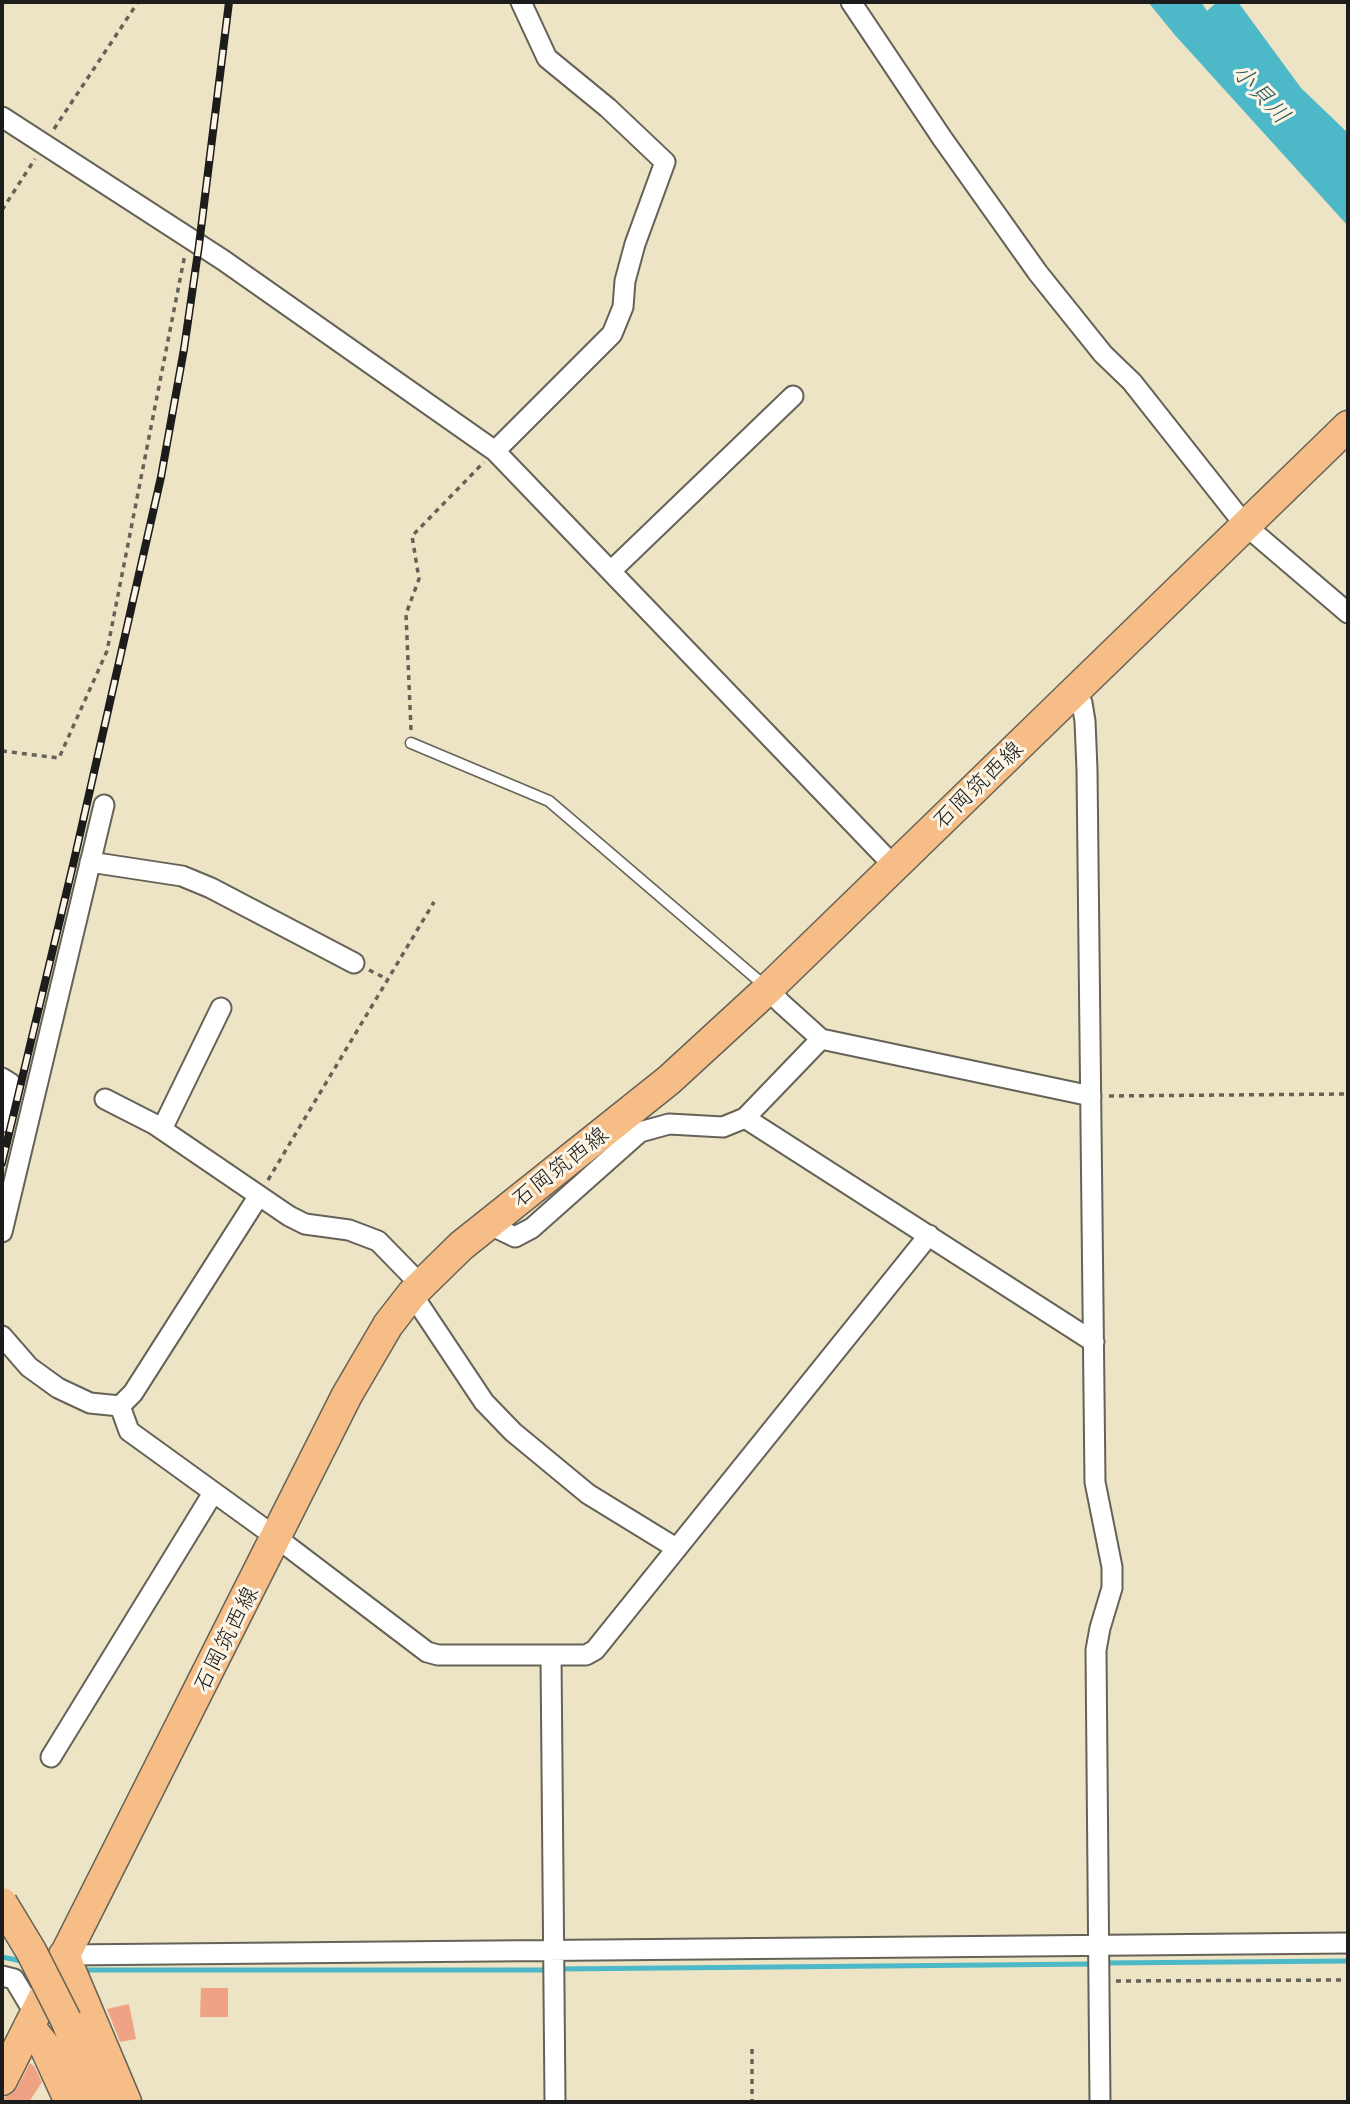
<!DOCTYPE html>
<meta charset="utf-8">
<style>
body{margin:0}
#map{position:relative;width:1350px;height:2104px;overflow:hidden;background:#ece4c4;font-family:Mali,sans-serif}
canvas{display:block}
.frame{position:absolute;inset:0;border:4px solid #1c1c1c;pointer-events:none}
</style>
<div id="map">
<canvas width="1350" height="2104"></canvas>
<div class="frame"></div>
</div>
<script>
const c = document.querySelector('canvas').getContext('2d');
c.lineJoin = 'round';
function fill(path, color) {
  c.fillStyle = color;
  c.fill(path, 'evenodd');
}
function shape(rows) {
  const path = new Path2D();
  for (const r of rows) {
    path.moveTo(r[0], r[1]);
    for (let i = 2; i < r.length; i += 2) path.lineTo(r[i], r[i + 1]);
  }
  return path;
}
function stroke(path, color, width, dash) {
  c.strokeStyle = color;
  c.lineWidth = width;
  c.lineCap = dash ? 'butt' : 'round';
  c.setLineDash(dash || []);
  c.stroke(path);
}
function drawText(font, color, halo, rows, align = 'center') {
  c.font = font + ' Mali,"Klee One",sans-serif';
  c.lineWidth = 6;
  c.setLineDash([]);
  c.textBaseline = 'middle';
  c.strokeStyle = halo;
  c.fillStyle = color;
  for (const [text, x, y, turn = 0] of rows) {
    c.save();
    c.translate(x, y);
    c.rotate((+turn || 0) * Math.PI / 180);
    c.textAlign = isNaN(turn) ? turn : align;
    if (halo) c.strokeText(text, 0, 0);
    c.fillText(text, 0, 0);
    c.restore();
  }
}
fill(shape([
 [1148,2,1201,2,1207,11,1217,2,1238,2,1301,88,1348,133,1348,226,1174,34]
]), '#4cb8c8');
stroke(shape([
 [2,1957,26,1962],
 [1104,1963,1348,1961],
 [558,1969,1094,1964],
 [82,1970,548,1970]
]), '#4cb8c8', 5);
fill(shape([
 [201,1988,228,1988,228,2017,200,2017],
 [129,2004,136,2039,120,2042,107,2009],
 [30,2063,34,2066,42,2082,29,2102,2,2102,5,2097,17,2088]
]), '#f0a285');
const lane = shape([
 [411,743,549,801,765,986]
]);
const street = shape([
 [851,2,942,138,1038,273,1103,354,1132,382,1245,525,1348,613],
 [2,117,223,260,495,451,894,866],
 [495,451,612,334,623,307,625,281,635,244,665,162,608,108,547,58,521,2],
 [611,571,793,396],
 [1076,689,1082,703,1085,721,1087,770,1095,1482,1112,1567,1112,1588,1100,1628,1096,1650,1100,2102],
 [90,862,182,876,211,888,354,963],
 [768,989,781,1003,821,1039,1091,1096],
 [2,1078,10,1083,2,1122],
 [105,1099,154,1124,289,1216,305,1224,349,1230,378,1241,420,1284],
 [745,1118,1094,1342],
 [162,1129,221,1008],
 [488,1224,515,1237,532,1228,640,1132,669,1124,723,1127,745,1118,821,1039],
 [2,1232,104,805],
 [412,1294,484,1402,513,1432,588,1494,676,1548],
 [2,1336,29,1367,58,1388,90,1403,120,1406,133,1393,258,1197],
 [120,1406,129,1431,277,1538,427,1652,438,1655,586,1655,595,1650,929,1235],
 [551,1655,555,2102],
 [51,1757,213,1493],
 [64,1955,1348,1943],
 [2,1976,14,1979,35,2014]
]);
const primary = shape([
 [64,1955,126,2102],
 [66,2020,99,2102],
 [29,2026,44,2045,70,2102],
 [2,2080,347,1395,388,1325,412,1294,461,1246,669,1080,768,989,1348,426]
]);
stroke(lane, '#656257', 13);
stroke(street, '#656257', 23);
stroke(primary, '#656257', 33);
stroke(shape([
 [54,129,138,2],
 [2,210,35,159],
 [411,730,406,614,419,579,412,536,484,462],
 [2,751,59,758,107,651,185,254],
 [369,970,387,979],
 [1109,1096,1348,1094],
 [268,1180,434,902],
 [1116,1981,1348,1980],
 [752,2049,752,2102]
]), '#656257', 3.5, [5, 5]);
stroke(lane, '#fff', 10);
stroke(street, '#fff', 19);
stroke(primary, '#f6be86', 30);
const rail = shape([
 [2,1163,73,865,161,477,184,349,199,245,229,2]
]);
stroke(rail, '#1c1c1c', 8);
stroke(rail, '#fcf5e5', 5, [16]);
const primaryBridge = shape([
 [2,1903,31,1951,66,2020]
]);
stroke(primaryBridge, '#656257', 33, []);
stroke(primaryBridge, '#f6be86', 30);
drawText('23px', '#1c1c1c', '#fcf5e5', [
 ["石岡筑西線",978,785,-44],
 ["石岡筑西線",560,1167,-38],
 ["石岡筑西線",226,1639,-63]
]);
drawText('italic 24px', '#2f5a61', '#fcf5e5', [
 ["小貝川",1261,94,47]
]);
</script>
